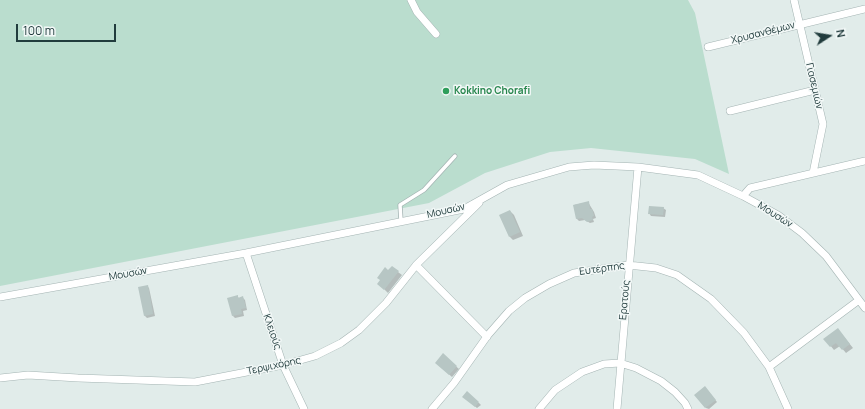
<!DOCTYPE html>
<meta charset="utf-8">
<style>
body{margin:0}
#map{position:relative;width:865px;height:409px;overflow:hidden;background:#e1ecea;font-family:Manrope,sans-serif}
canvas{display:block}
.north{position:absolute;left:809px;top:16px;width:40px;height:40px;-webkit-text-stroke:3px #f2f8f7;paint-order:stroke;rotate:78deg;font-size:11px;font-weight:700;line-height:16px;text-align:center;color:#213c3d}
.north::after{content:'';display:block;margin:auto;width:14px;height:18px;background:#213c3d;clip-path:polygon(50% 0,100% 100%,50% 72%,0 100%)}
.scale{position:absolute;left:16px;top:24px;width:100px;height:18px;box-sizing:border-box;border:2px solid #213c3d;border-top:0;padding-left:5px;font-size:12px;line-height:14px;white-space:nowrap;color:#213c3d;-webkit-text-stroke:3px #f2f8f7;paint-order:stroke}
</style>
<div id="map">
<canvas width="865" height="409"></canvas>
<div class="north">N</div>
<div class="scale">100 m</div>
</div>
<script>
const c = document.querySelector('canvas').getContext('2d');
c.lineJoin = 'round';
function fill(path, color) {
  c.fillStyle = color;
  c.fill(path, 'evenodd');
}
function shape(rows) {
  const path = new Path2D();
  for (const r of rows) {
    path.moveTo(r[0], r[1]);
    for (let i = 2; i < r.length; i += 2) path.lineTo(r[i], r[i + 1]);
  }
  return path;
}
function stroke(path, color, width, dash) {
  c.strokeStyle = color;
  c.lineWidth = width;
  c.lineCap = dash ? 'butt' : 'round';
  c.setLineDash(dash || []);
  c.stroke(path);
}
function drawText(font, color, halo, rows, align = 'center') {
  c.font = font + ' Manrope,sans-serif';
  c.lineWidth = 3;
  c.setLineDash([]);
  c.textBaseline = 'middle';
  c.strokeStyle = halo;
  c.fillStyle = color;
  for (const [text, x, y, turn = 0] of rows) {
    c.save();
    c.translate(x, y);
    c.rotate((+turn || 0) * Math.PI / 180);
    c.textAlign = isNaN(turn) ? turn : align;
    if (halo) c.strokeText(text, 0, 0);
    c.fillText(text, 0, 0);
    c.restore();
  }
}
fill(shape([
 [0,0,688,0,695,13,729,174,695,159,591,148,550,152,485,173,429,203,0,286]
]), '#baddce');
fill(shape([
 [588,202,594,212,596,218,593,219,594,222,590,223,585,220,579,221,577,219,574,205],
 [663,208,666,210,665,217,651,216,649,213],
 [510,211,514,215,523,236,513,240,510,237,501,215],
 [389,271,398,272,402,275,388,293,382,287],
 [147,286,149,288,155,316,147,318,145,316],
 [237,296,239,298,243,298,245,300,247,310,243,311,244,316,235,318,233,316],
 [841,333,853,348,846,353,840,346,834,350,825,339],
 [443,355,459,369,452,377,436,363],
 [707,390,717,402,709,409,706,408,696,395],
 [466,399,479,403,481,405,477,408]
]), '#0003');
fill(shape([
 [589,201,590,209,592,209,594,216,592,217,593,220,587,222,582,218,576,219,573,205],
 [649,206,664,207,663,215,648,214],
 [510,210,520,232,509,237,499,215],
 [392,266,399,271,384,290,377,284,380,280,377,278,385,267,388,270],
 [148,285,153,314,144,316,138,287],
 [238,295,238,298,243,296,246,308,241,309,242,314,232,316,227,298],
 [838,328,850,344,842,350,836,343,830,347,823,339],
 [443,353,457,366,449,375,435,363],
 [705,386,716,400,705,408,694,395],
 [467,391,479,402,475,407,462,397]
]), '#b7c6c4');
const lane = shape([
 [401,221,400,205,424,190,455,156]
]);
const street = shape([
 [411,0,417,12,436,34],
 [794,0,823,124,813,173],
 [708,47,865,9],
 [730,111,815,90],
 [743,196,750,188,865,161],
 [246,253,283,365,304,409],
 [416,265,487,337],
 [0,297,246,253,464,209,507,185,569,167,594,165,638,167,698,175,743,196,778,215,802,233,826,256,865,308],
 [769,367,859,300],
 [0,378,28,375,78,378,195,382,283,365,315,356,341,343,359,330,386,303,417,264,479,203],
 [432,409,454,383,488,335,509,311,525,298,549,284,574,273,628,265,656,268,677,275,711,299,744,333,769,367,788,409],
 [539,409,555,390,582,372,604,364,620,363,636,368,661,381,675,392,685,403,688,409],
 [617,409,638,167]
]);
stroke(lane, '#a4b4b3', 5);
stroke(street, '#a4b4b3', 8);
stroke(lane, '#fff', 3.5);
stroke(street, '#fff', 7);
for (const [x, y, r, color] of [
 [446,91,4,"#2e9e5b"]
]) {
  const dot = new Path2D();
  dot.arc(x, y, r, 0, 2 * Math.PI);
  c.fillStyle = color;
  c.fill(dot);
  stroke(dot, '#f2f8f7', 1.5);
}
drawText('10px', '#213c3d', '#f2f8f7', [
 ["Χρυσανθέμων",763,33,-14],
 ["Γιασεμιών",814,86,77],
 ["Μουσών",446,211,-13],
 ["Μουσών",775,215,32],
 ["Ευτέρπης",602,269,-8],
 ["Μουσών",128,274,-10],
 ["Ερατούς",625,300,-85],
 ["Κλειούς",272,332,71],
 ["Τερψιχόρης",274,366,-12]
]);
drawText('bold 10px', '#27864d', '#f2f8f7', [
 ["Kokkino Chorafi",454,91]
], 'left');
</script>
